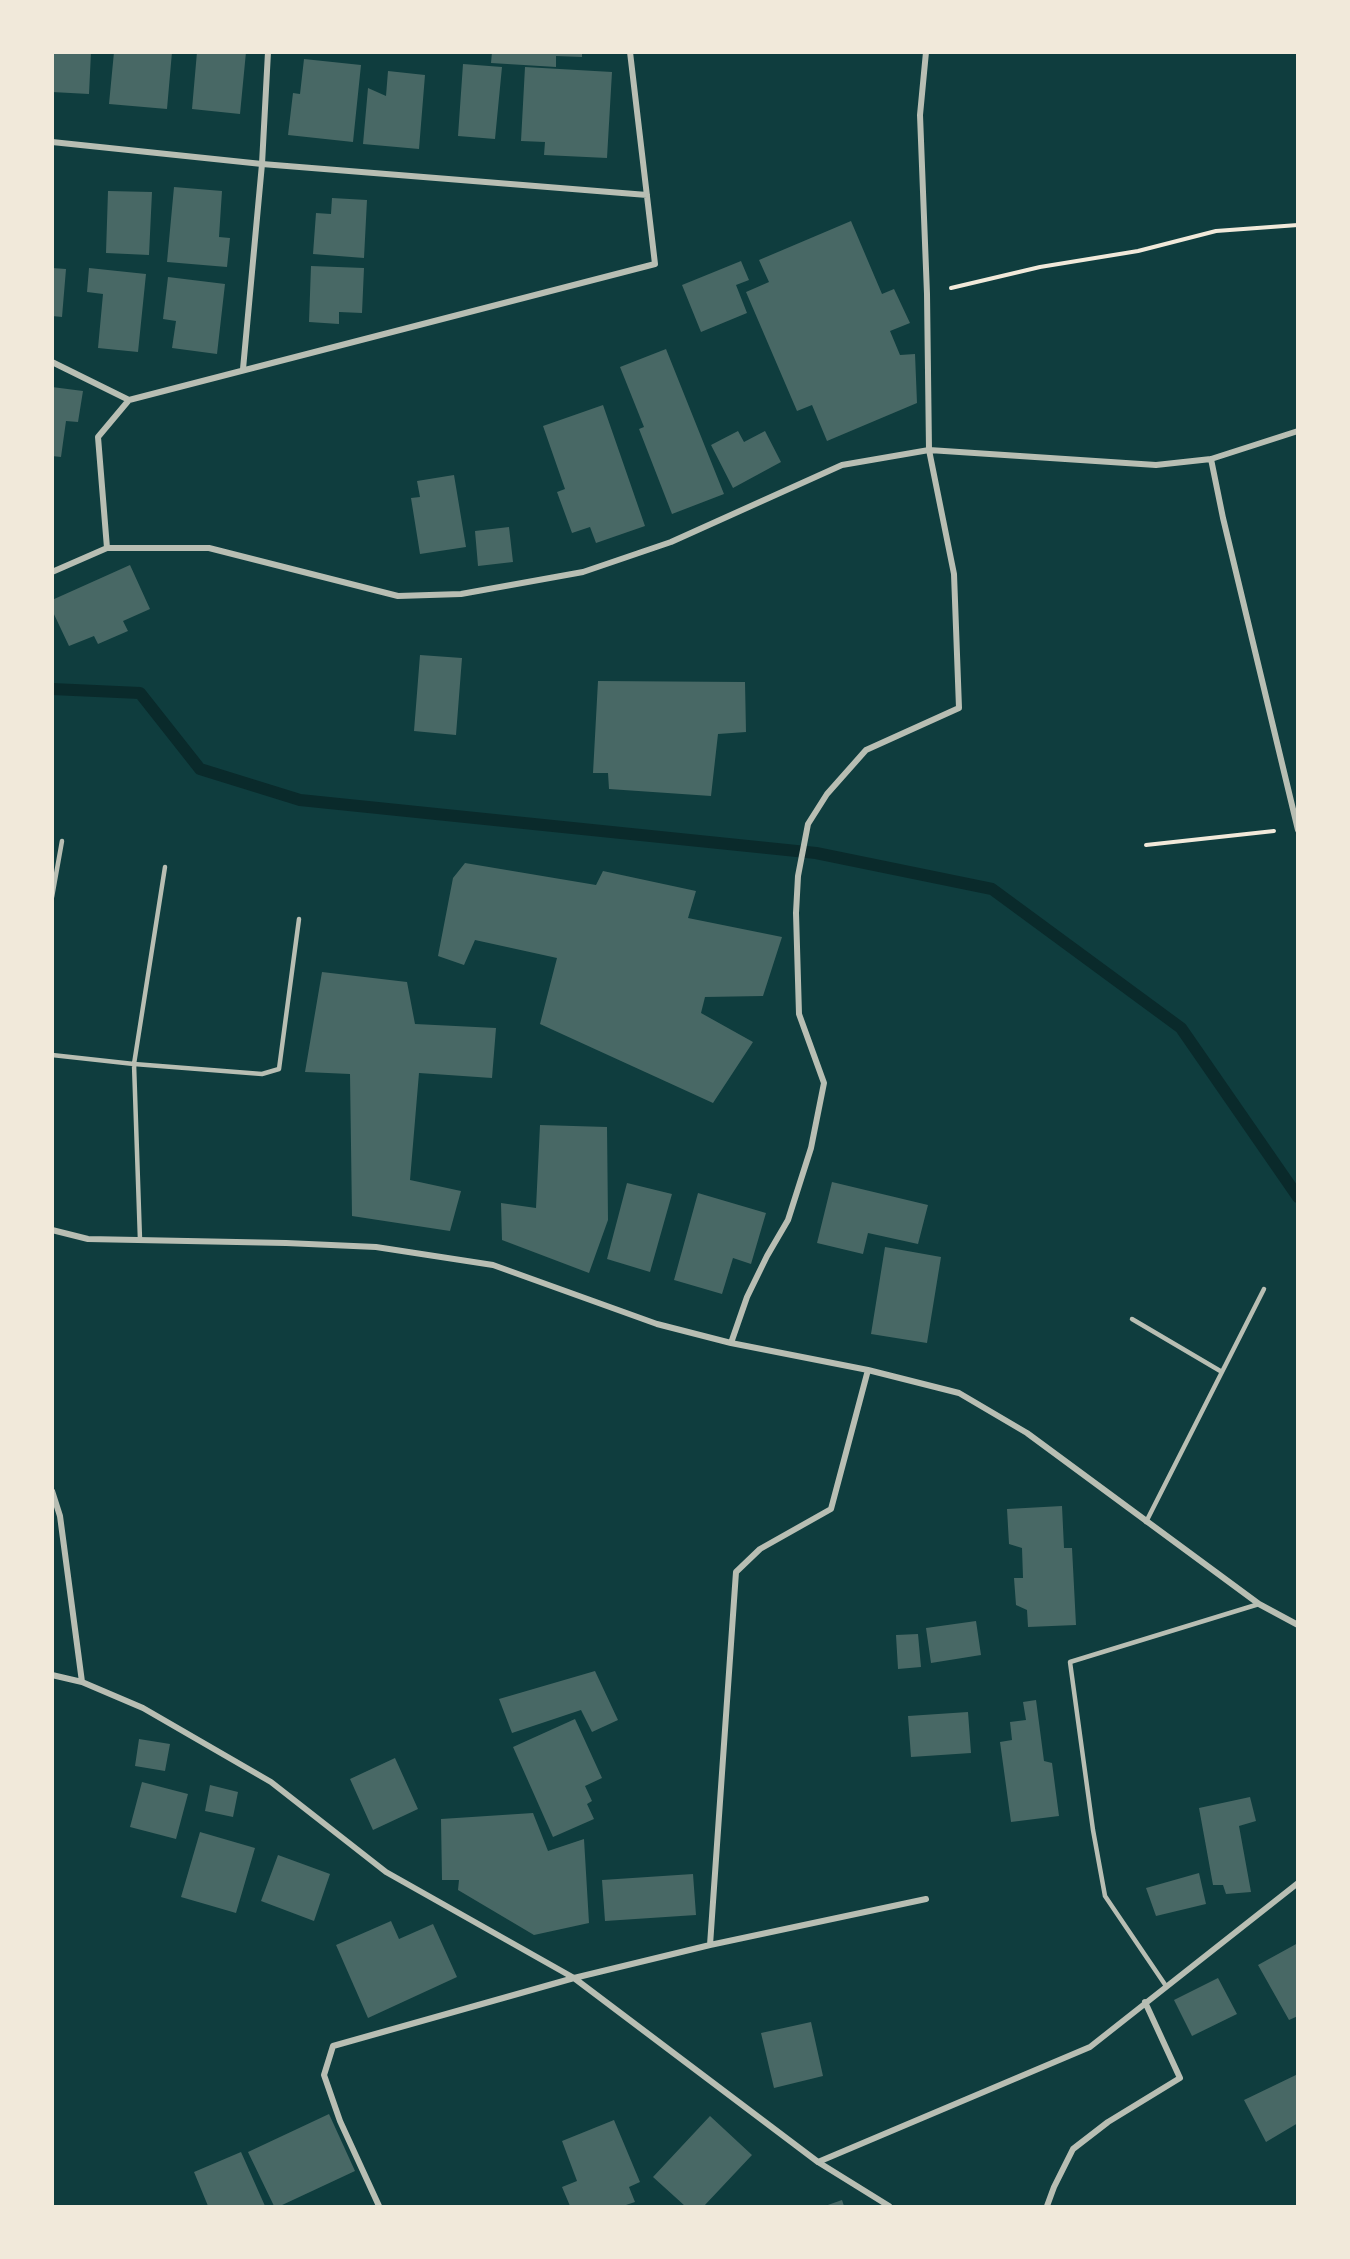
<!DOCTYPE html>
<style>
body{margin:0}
#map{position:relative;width:1350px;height:2259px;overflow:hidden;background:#0f3d3e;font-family:Figtree,sans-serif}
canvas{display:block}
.frame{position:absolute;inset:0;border:54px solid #f1e9da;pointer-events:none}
</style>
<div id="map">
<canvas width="1350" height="2259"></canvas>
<div class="frame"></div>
</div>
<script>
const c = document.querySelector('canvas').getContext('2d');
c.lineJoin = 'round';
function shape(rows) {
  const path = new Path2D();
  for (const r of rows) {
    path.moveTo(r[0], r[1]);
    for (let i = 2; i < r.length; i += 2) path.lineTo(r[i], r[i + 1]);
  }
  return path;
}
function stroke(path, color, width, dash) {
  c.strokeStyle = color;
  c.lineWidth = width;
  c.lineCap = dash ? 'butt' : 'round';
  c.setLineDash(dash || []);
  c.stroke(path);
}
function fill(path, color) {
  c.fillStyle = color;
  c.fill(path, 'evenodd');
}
stroke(shape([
 [52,689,140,693,200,769,300,800,816,853,992,889,1181,1028,1298,1197]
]), '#0a2a2b', 12);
fill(shape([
 [52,52,91,52,89,94,52,92],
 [114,52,172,52,167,109,109,104],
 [197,52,246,52,240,114,192,109],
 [492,52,582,52,582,57,556,56,556,67,491,63],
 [304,59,361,65,353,142,288,135,293,93,300,94],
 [463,64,502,67,495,139,458,136],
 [525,67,612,72,607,158,544,155,545,142,521,141],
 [388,71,425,75,419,149,363,144,368,88,386,96],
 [174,187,222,191,219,237,230,238,227,267,167,262],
 [108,191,152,192,149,255,106,253],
 [332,198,367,200,364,258,313,254,316,213,331,214],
 [851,221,882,294,894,289,910,323,890,331,900,355,915,354,917,403,827,441,812,405,797,411,746,292,769,282,759,260],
 [741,261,749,280,736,285,747,313,701,332,682,285],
 [311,266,364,268,362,313,339,312,339,324,309,322],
 [52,268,66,269,62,317,52,316],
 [89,268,146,274,138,352,98,348,103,294,87,292],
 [168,277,225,284,217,354,172,348,176,321,163,319],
 [666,349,724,494,672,514,639,429,644,427,620,367],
 [52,387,83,391,78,422,66,421,61,457,52,456],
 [603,405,645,526,596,543,590,527,572,533,557,492,565,489,543,426],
 [738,431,744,442,765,431,781,462,733,488,711,445],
 [454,475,466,547,420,554,411,498,420,497,417,481],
 [509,527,513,562,478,566,475,531],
 [130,565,150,609,123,621,128,631,98,644,94,636,69,646,52,610,52,600],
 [420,655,462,658,456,735,414,731],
 [598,681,745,682,746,732,718,734,711,796,609,789,608,773,593,773],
 [465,863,596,885,603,871,696,891,688,918,782,937,763,996,705,997,701,1013,753,1042,713,1103,540,1024,557,958,475,940,464,965,438,956,453,878],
 [322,972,407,982,415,1024,496,1028,492,1078,419,1073,410,1180,461,1191,450,1231,352,1216,350,1074,305,1072],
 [540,1125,607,1127,608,1220,589,1273,502,1240,501,1203,536,1208],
 [832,1182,928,1205,918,1244,868,1233,863,1254,817,1243],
 [627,1183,672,1194,650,1272,607,1259],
 [698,1193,766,1213,751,1264,733,1258,722,1294,674,1280],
 [885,1247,941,1257,927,1343,871,1334],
 [1062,1506,1064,1548,1072,1548,1076,1625,1028,1627,1027,1610,1016,1605,1014,1578,1023,1578,1022,1548,1009,1544,1007,1509],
 [976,1621,981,1655,931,1663,926,1628],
 [918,1634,921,1667,898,1669,896,1635],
 [595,1671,618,1720,592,1732,581,1710,512,1733,499,1699],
 [1036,1700,1044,1761,1052,1763,1059,1816,1011,1822,1000,1742,1012,1740,1010,1722,1026,1720,1023,1702],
 [968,1712,971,1753,911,1757,908,1716],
 [575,1719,602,1778,585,1786,592,1801,587,1804,594,1819,553,1837,513,1747],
 [139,1739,170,1744,165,1771,135,1766],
 [395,1758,418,1809,373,1830,350,1779],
 [142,1782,188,1794,176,1839,130,1827],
 [210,1785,238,1792,233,1817,205,1811],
 [1250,1797,1256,1821,1239,1826,1251,1892,1226,1894,1223,1885,1213,1885,1199,1808],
 [533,1813,548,1851,584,1839,589,1923,534,1935,458,1890,459,1880,442,1880,441,1819],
 [200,1832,255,1848,236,1913,181,1897],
 [278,1855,330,1874,314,1921,261,1901],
 [1199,1873,1206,1904,1156,1916,1146,1888],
 [693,1874,696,1915,605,1921,602,1880],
 [391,1921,399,1939,433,1924,457,1977,368,2018,336,1945],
 [1298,1943,1298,2016,1289,2020,1258,1965],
 [1218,1978,1237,2014,1192,2036,1174,2000],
 [811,2022,823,2076,774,2088,761,2033],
 [1298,2074,1298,2123,1266,2142,1244,2100],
 [329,2114,355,2171,280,2206,274,2206,248,2152],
 [710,2116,752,2155,704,2206,685,2206,653,2177],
 [614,2120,640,2182,629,2187,635,2202,623,2206,570,2206,562,2187,577,2181,562,2141],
 [241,2152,265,2206,208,2206,194,2172],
 [842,2200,844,2206,825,2206]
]), '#486865');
stroke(shape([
 [951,288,1040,267,1138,251,1216,231,1298,225],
 [1146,845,1274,831]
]), '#f1e9da', 4);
stroke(shape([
 [52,897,62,841],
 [52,1055,134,1064,262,1074,279,1069,299,919],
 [140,1240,134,1064,165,867],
 [1132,1319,1222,1372],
 [1146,1522,1264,1289],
 [1166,1986,1105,1896,1093,1830,1070,1662,1259,1604]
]), '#b8beb3', 4.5);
stroke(shape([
 [52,142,262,164,647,195],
 [52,362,129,400],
 [243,369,262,164,268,52],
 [1211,459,1223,518,1298,830],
 [107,548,209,548,398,596,461,594,583,572,671,542,842,465,929,450,1156,465,1211,459,1298,431],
 [52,572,107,548,98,437,129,400,655,264,630,52],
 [52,1230,88,1239,286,1243,376,1247,493,1265,657,1324,731,1343,868,1370,959,1393,1027,1433,1259,1604,1298,1625],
 [731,1343,747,1297,767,1256,788,1220,811,1148,824,1083,799,1014,796,913,798,876,808,824,827,794,866,750,959,708,954,574,929,450,927,294,920,115,926,52],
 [52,1491,60,1516,82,1682],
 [52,1675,82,1682,143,1708,271,1782,386,1872,574,1978,818,2162,889,2206],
 [710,1945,736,1572,760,1549,831,1509,868,1370],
 [818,2162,1090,2047,1298,1883],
 [379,2206,340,2121,324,2075,333,2046,574,1978,710,1945,926,1899],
 [1047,2206,1054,2187,1073,2149,1108,2122,1180,2078,1145,2002]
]), '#b8beb3', 6);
</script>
